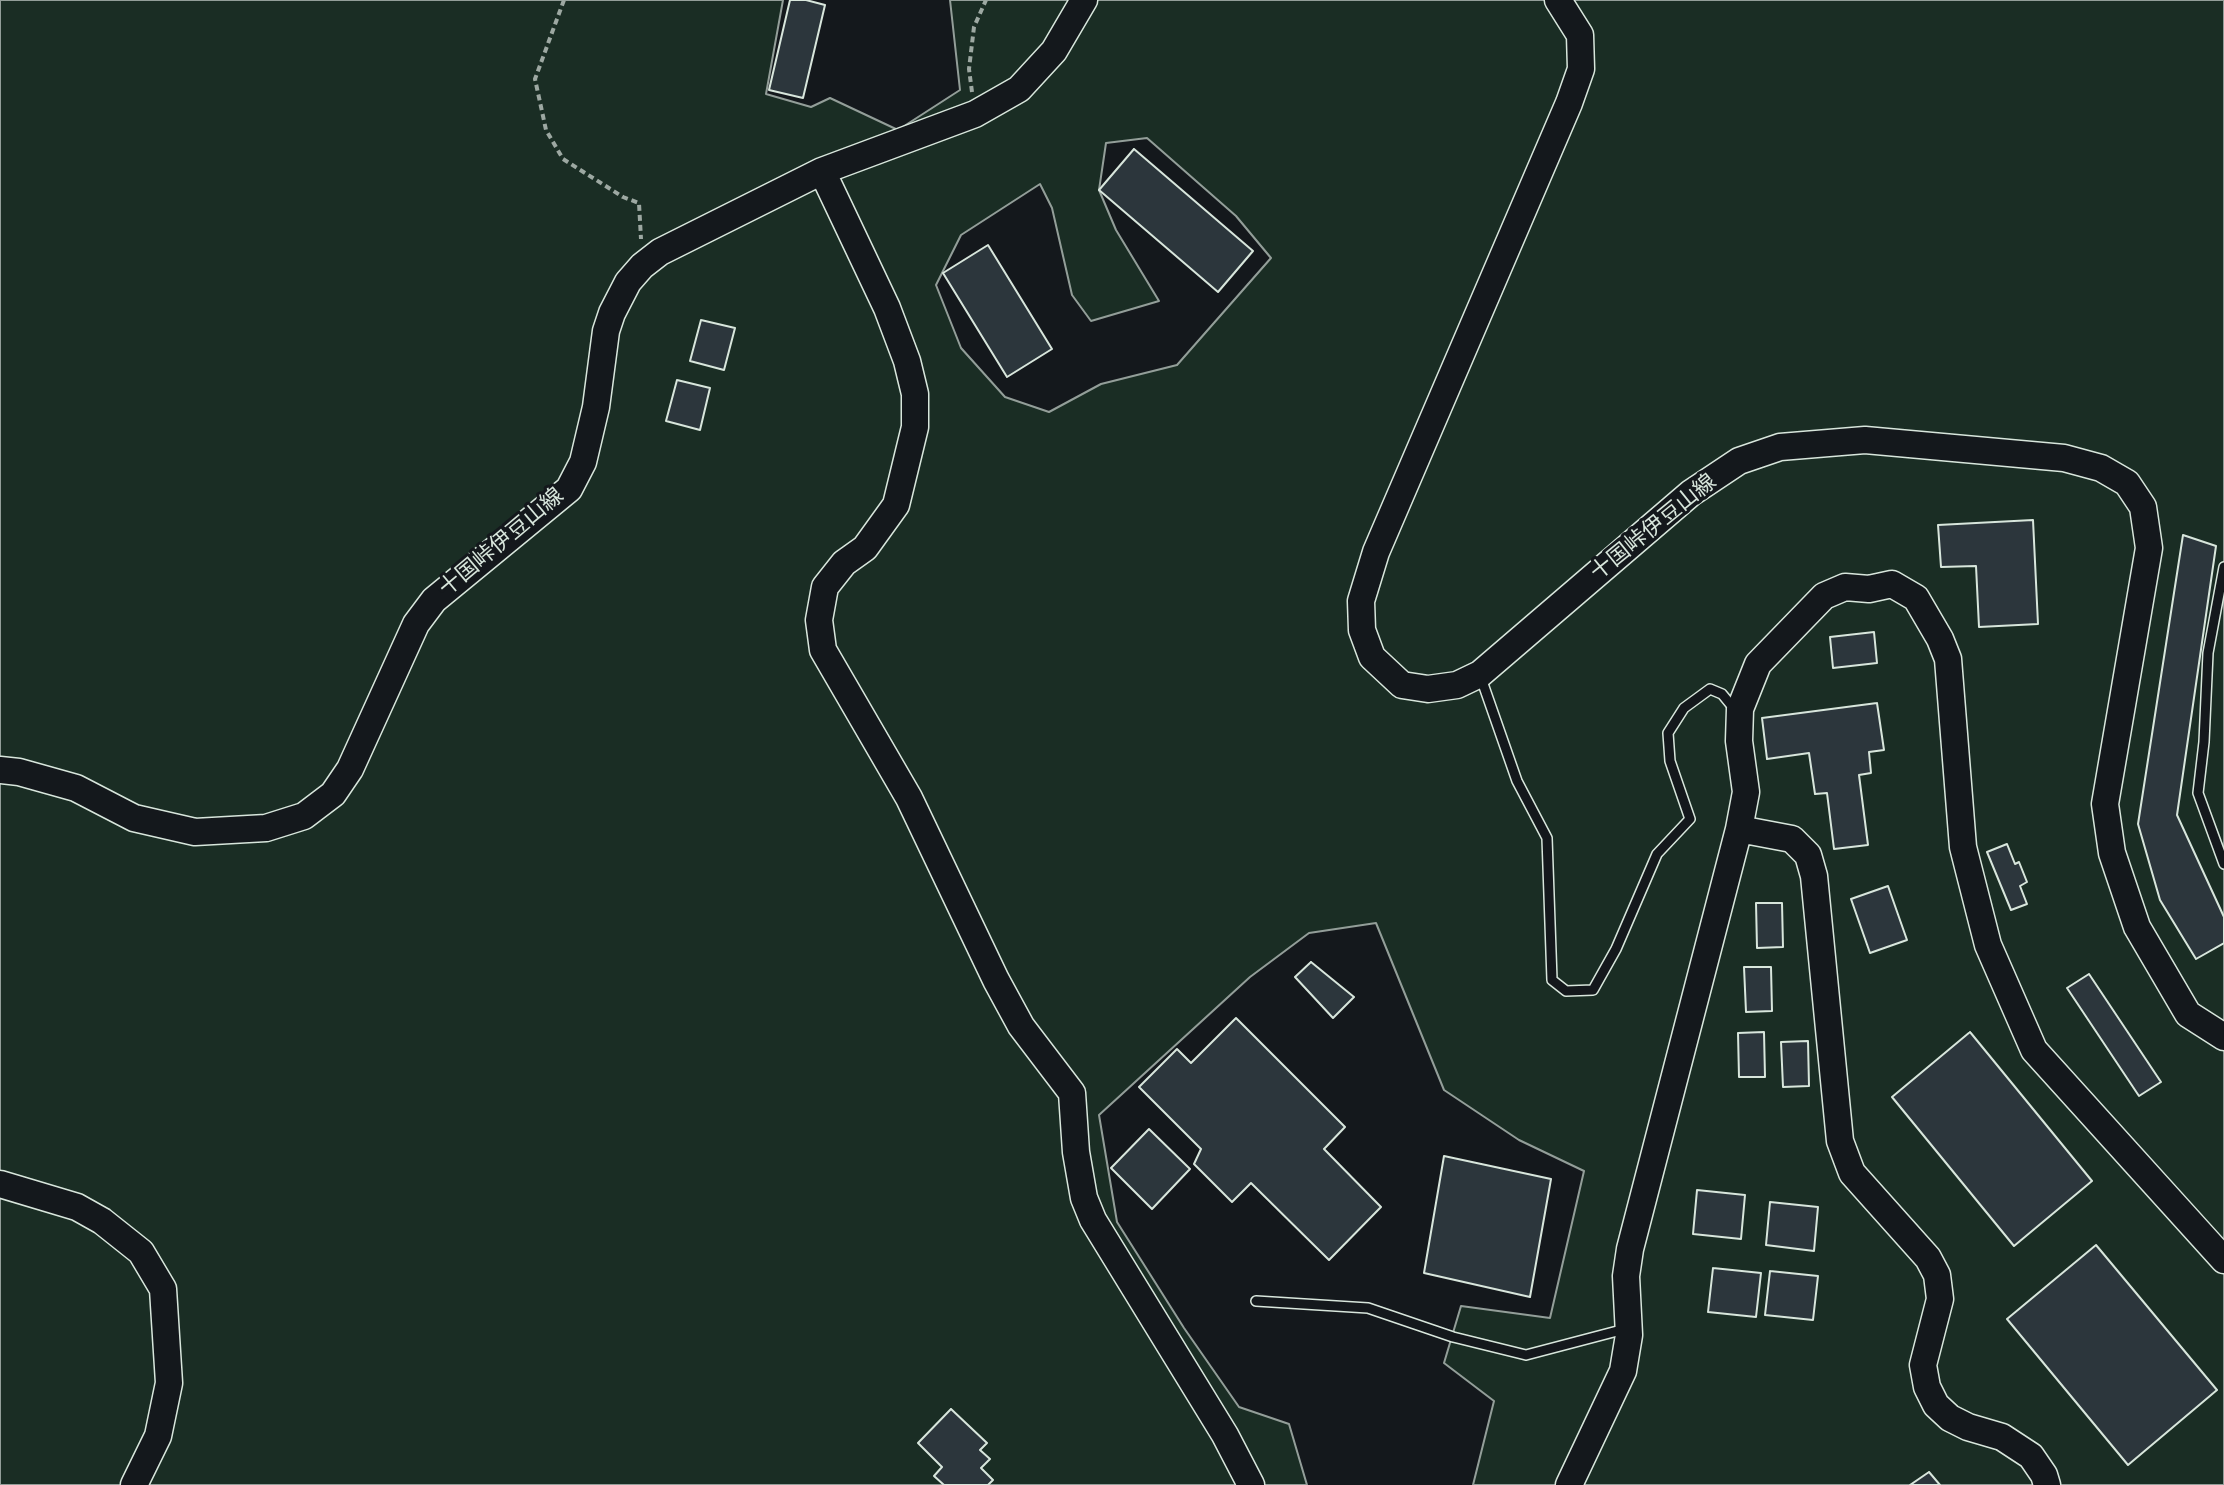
<!DOCTYPE html>
<meta charset="utf-8">
<style>
body{margin:0}
canvas{display:block;background:#14181c}
</style>
<canvas width="2224" height="1485"></canvas>
<script>
const c = document.querySelector('canvas').getContext('2d');
c.lineJoin = 'round';
function fill(path, color) {
  c.fillStyle = color;
  c.fill(path, 'evenodd');
}
function shape(rows) {
  const path = new Path2D();
  for (const r of rows) {
    path.moveTo(r[0], r[1]);
    for (let i = 2; i < r.length; i += 2) path.lineTo(r[i], r[i + 1]);
  }
  return path;
}
function stroke(path, color, width, dash) {
  c.strokeStyle = color;
  c.lineWidth = width;
  c.lineCap = dash ? 'butt' : 'round';
  c.setLineDash(dash || []);
  c.stroke(path);
}
function drawText(font, color, halo, rows, align = 'center') {
  c.font = font + ' "Roboto Condensed","Noto Sans JP",sans-serif';
  c.lineWidth = 6;
  c.setLineDash([]);
  c.textBaseline = 'middle';
  c.strokeStyle = halo;
  c.fillStyle = color;
  for (const [text, x, y, turn = 0] of rows) {
    c.save();
    c.translate(x, y);
    c.rotate((+turn || 0) * Math.PI / 180);
    c.textAlign = isNaN(turn) ? turn : align;
    if (halo) c.strokeText(text, 0, 0);
    c.fillText(text, 0, 0);
    c.restore();
  }
}
const green = shape([
 [0,0,783,0,766,94,811,107,830,98,898,130,960,90,950,0,2224,0,2224,1485,1473,1485,1494,1401,1444,1363,1461,1306,1550,1318,1584,1171,1519,1140,1444,1090,1376,923,1309,933,1250,977,1099,1115,1117,1222,1184,1328,1239,1407,1289,1424,1307,1485,0,1485,0,0],
 [1147,138,1236,216,1271,258,1177,365,1101,384,1049,412,1005,397,961,348,936,285,961,235,1040,184,1052,208,1072,295,1091,321,1159,301,1116,230,1099,190,1106,143,1147,138]
]);
fill(green, '#1a2d24');
stroke(green, '#939e99', 2);
const building = shape([
 [790,0,806,0,825,5,803,98,769,90,790,0],
 [1134,149,1253,251,1218,292,1099,190,1134,149],
 [988,245,1052,349,1007,377,943,273,988,245],
 [701,320,735,328,724,370,690,361,701,320],
 [677,380,710,388,700,430,666,421,677,380],
 [2033,520,2038,624,1979,627,1976,566,1941,567,1938,525,2033,520],
 [2183,535,2216,546,2177,815,2224,917,2224,943,2196,959,2160,900,2138,824,2183,535],
 [1874,632,1877,663,1833,668,1830,637,1874,632],
 [1877,703,1884,750,1869,752,1871,773,1859,775,1868,845,1834,849,1827,793,1815,794,1809,753,1767,759,1762,718,1877,703],
 [2007,844,2015,864,2019,862,2027,882,2020,886,2027,904,2011,910,1987,852,2007,844],
 [1888,886,1907,940,1870,953,1851,899,1888,886],
 [1756,903,1782,903,1783,947,1757,948,1756,903],
 [1311,962,1354,997,1333,1018,1295,977,1311,962],
 [1744,967,1771,967,1772,1011,1746,1012,1744,967],
 [2089,974,2161,1082,2139,1096,2067,988,2089,974],
 [1236,1018,1345,1127,1324,1149,1381,1207,1329,1260,1251,1183,1232,1202,1194,1164,1201,1149,1139,1087,1177,1049,1191,1063,1236,1018],
 [1764,1032,1765,1077,1739,1077,1738,1033,1764,1032],
 [1970,1032,2092,1181,2014,1246,1892,1097,1970,1032],
 [1808,1041,1809,1086,1783,1087,1781,1042,1808,1041],
 [1149,1129,1190,1169,1152,1209,1111,1168,1149,1129],
 [1444,1156,1551,1179,1530,1297,1424,1273,1444,1156],
 [1697,1190,1745,1195,1741,1239,1693,1234,1697,1190],
 [1770,1202,1818,1207,1814,1251,1766,1245,1770,1202],
 [2096,1245,2217,1390,2128,1465,2007,1319,2096,1245],
 [1713,1268,1761,1273,1756,1317,1708,1312,1713,1268],
 [1770,1271,1818,1276,1813,1320,1765,1315,1770,1271],
 [951,1409,987,1443,980,1450,990,1459,981,1468,993,1480,988,1485,944,1485,934,1476,942,1467,918,1443,951,1409],
 [1929,1472,1940,1485,1910,1485,1929,1472]
]);
fill(building, '#2c363c');
stroke(building, '#d8e6dc', 2);
const lane = shape([
 [2224,567,2208,653,2204,742,2198,793,2224,864],
 [1481,678,1517,781,1547,838,1552,980,1566,991,1593,990,1616,949,1657,854,1690,819,1670,761,1668,733,1684,708,1710,689,1722,694,1736,711],
 [1256,1301,1368,1308,1453,1337,1526,1355,1625,1329]
]);
const secondary = shape([
 [1558,0,1580,35,1581,69,1569,103,1376,552,1361,601,1362,630,1372,657,1402,685,1428,689,1457,685,1480,674,1691,493,1739,461,1780,447,1865,440,2064,458,2101,468,2127,483,2143,507,2149,548,2105,804,2112,853,2137,927,2188,1014,2224,1037],
 [822,171,887,308,907,361,915,394,915,427,896,505,865,548,844,563,825,587,819,620,823,650,909,798,996,980,1021,1026,1072,1093,1076,1152,1084,1198,1093,1220,1225,1435,1251,1485],
 [0,770,19,772,76,788,134,818,195,832,266,828,304,816,333,794,350,769,416,624,434,600,569,489,583,462,596,407,606,331,612,313,628,282,642,266,660,252,822,171,975,114,1019,89,1054,51,1084,0],
 [1739,829,1792,839,1808,855,1814,876,1840,1141,1852,1173,1928,1258,1937,1275,1940,1299,1923,1365,1927,1387,1936,1405,1950,1418,1968,1427,2002,1437,2031,1456,2044,1475,2047,1485],
 [0,1184,77,1207,102,1221,141,1252,163,1289,169,1383,158,1436,134,1485],
 [1569,1485,1623,1371,1629,1335,1626,1276,1630,1249,1739,829,1746,792,1739,741,1740,709,1758,664,1824,596,1845,587,1869,589,1892,584,1916,598,1940,639,1948,659,1963,847,1988,945,2034,1050,2224,1260]
]);
stroke(lane, '#d8e6dc', 12);
stroke(secondary, '#d8e6dc', 29);
stroke(shape([
 [564,0,535,79,546,130,563,159,623,197,639,203,641,239],
 [972,92,969,69,974,27,986,0]
]), '#9da8a2', 4, [6, 4]);
stroke(lane, '#14181c', 9);
stroke(secondary, '#14181c', 26);
drawText('22px', '#d8e6dc', '#14181c', [
 ["十国峠伊豆山線",1654,528,-39],
 ["十国峠伊豆山線",502,543,-40]
]);
</script>
